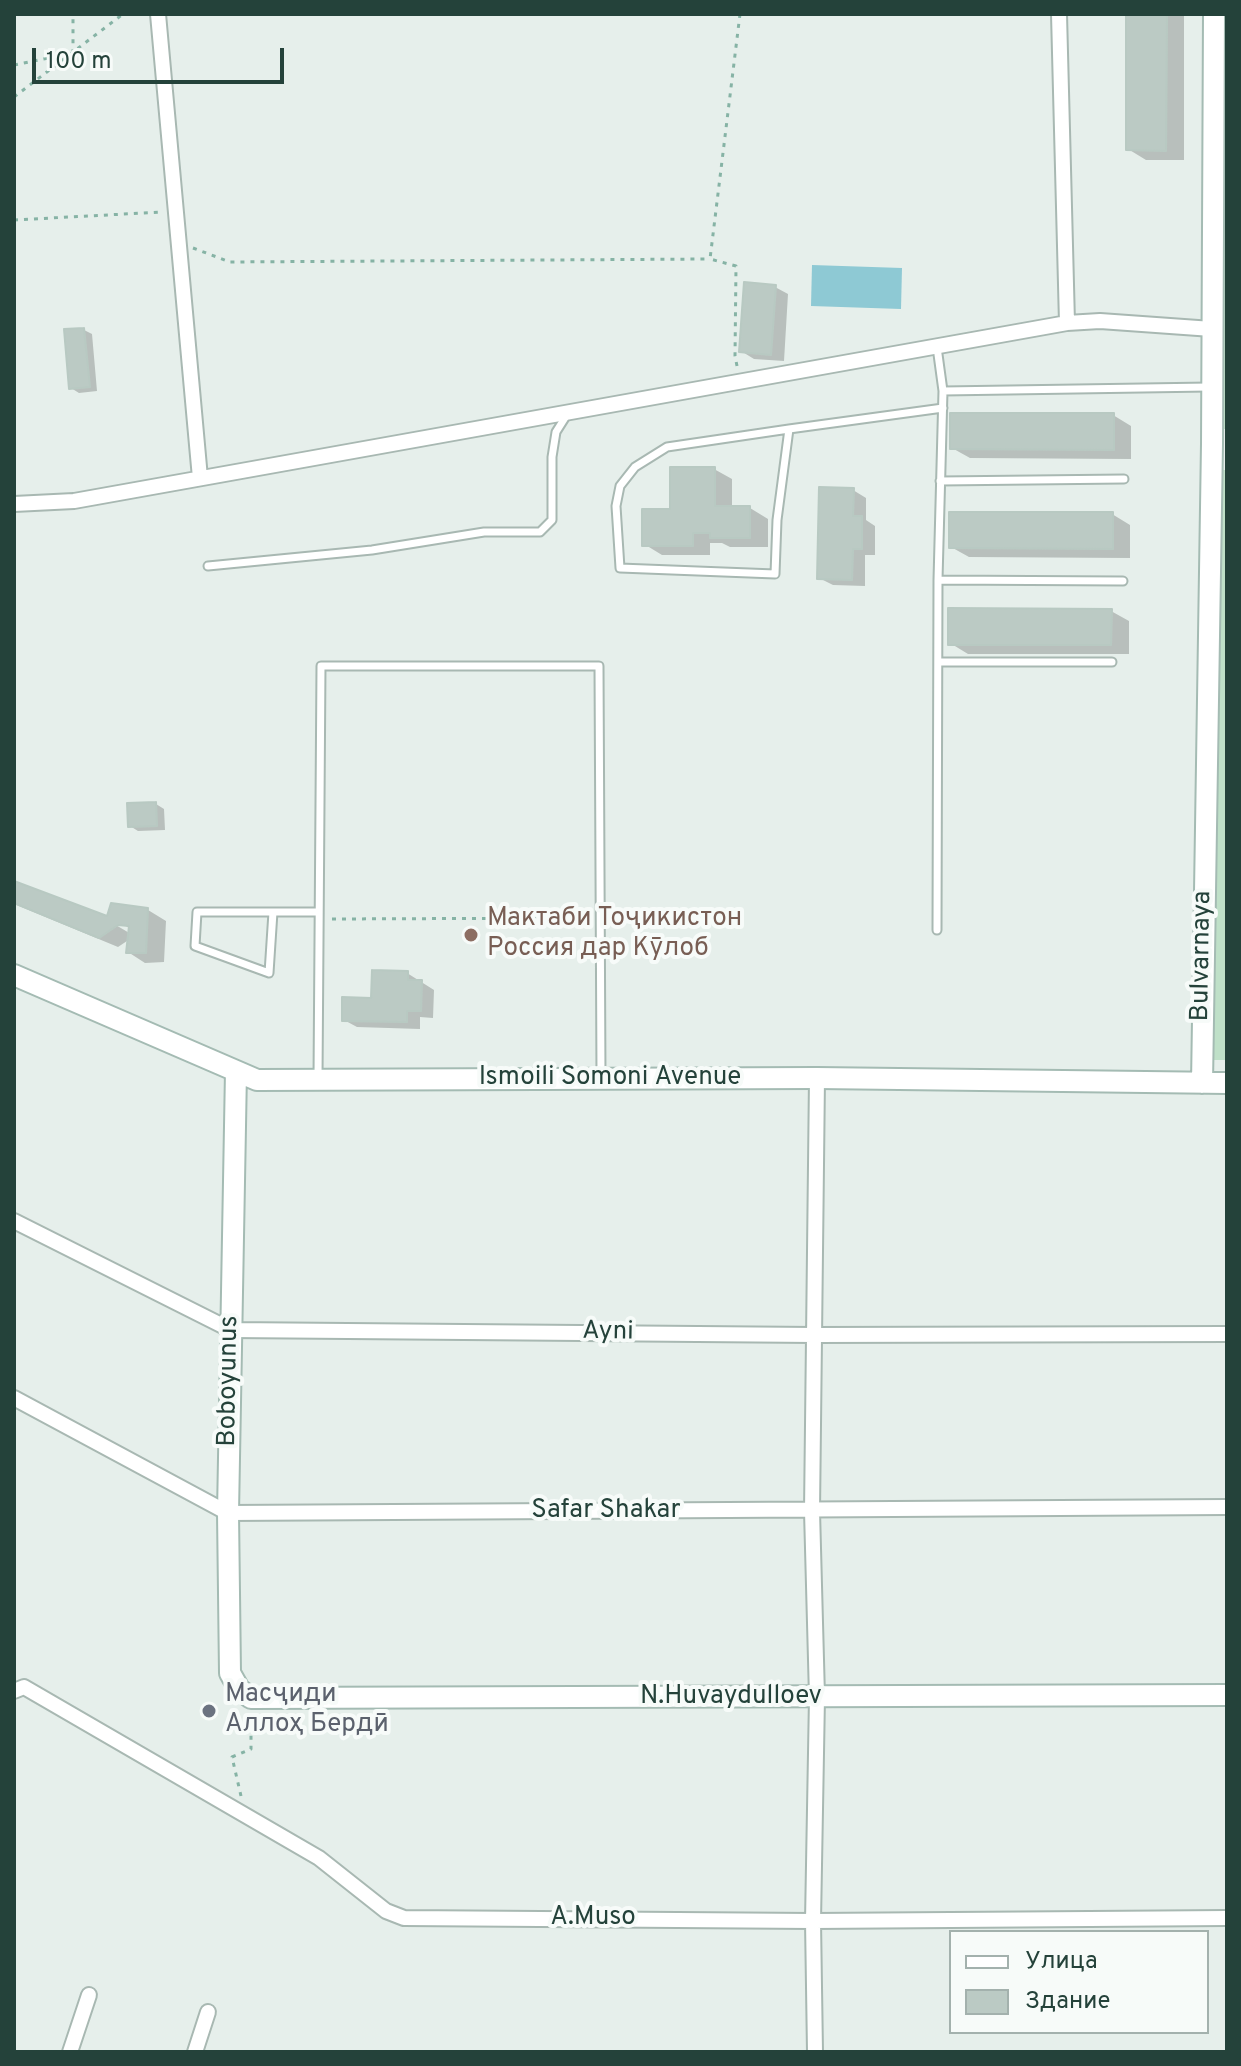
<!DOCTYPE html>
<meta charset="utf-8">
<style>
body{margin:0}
#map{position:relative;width:1241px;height:2066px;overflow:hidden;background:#e6efeb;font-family:Overpass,sans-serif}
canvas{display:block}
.frame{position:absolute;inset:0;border:16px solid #24423a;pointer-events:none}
.legend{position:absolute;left:949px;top:1930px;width:260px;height:104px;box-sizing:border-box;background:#f7fbf9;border:2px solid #a3b1ad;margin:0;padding:10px 14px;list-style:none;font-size:24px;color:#24423a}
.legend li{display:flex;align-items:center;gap:16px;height:40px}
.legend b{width:40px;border:2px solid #a3b1ad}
.scale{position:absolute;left:32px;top:48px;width:252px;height:36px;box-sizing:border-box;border:4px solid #24423a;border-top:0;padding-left:10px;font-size:24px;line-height:28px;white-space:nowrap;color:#24423a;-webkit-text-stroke:6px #f7fbf9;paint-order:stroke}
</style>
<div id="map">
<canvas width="1241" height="2066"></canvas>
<div class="frame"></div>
<ul class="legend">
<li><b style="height:10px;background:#fff"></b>Улица</li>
<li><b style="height:22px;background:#bbcac4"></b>Здание</li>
</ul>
<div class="scale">100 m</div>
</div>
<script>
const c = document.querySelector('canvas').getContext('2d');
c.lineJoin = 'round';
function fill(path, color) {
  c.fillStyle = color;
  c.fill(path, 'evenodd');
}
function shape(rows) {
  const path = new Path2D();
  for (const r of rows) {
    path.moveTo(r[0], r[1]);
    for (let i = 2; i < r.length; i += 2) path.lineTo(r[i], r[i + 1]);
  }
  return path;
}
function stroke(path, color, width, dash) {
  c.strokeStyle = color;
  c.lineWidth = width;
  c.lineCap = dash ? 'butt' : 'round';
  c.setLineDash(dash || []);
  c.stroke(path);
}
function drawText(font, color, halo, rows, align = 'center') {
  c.font = font + ' Overpass,sans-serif';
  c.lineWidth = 8;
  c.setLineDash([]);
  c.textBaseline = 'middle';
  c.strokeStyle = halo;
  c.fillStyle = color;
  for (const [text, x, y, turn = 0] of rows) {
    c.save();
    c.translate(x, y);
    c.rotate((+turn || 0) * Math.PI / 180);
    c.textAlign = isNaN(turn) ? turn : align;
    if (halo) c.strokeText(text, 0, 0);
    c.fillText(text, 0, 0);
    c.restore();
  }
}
fill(shape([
 [1226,14,1227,14,1227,429,1220,429],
 [1220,470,1227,470,1227,1060,1213,1060]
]), '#bfe0c8');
fill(shape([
 [812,265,902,268,901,309,811,306]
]), '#8ec9d4');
fill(shape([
 [1128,14,1184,14,1184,160,1146,160,1128,149],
 [775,287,788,294,784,361,754,359,741,351],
 [84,330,92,334,97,391,79,393,71,388],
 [1113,415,1131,426,1131,459,970,458,952,448],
 [714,469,732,479,732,508,750,508,768,519,768,547,730,547,722,543,710,543,710,555,662,555,644,544,672,511],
 [853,490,866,498,866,520,875,526,875,555,865,555,865,586,833,585,819,578],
 [1112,514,1130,525,1130,558,969,557,951,547],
 [1111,611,1129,621,1129,654,968,654,950,643],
 [156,804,164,809,165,830,138,831,130,826],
 [14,883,108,919,112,905,148,910,166,921,164,962,145,963,128,952,130,939,118,947,14,904],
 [111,918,131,929,131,934,109,921],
 [407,973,434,990,433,1018,420,1017,420,1029,357,1027,344,1020]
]), '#0003');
const building = shape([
 [1126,14,1167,14,1166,151,1126,150,1126,14],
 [744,282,776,285,771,355,739,352,744,282],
 [84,328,90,387,69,389,64,329,84,328],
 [950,413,1114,413,1114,450,950,449,950,413],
 [670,467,715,467,715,506,750,506,750,538,710,538,710,533,693,533,693,546,642,546,642,509,670,509,670,467],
 [819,487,854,488,853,516,862,516,862,549,853,549,852,580,817,579,819,487],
 [949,512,1113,512,1113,549,949,548,949,512],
 [948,608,1112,609,1111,645,948,645,948,608],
 [156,802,157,826,128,827,127,803,156,802],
 [14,881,107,916,111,903,148,908,146,953,126,953,129,926,118,925,99,938,14,903,14,881],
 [372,970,408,971,408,980,422,980,421,1011,407,1011,407,1022,342,1021,342,997,371,998,372,970]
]);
fill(building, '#bbcac4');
stroke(building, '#b8c9c2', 2);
const lane = shape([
 [937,347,943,391,938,580,1123,581],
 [943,391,1209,387],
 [789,429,777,520,775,574,620,568,616,506,620,486,635,467,667,447,789,429,943,408],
 [940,481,1124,479],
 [208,566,372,550,484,532,540,532,552,520,552,457,556,432,568,413],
 [938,662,1112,662],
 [273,912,269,973,195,946,197,912,319,912],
 [937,930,938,580],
 [318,1078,321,666,599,666,601,1076]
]);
const street = shape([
 [158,14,200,478],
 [1059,14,1067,323],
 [14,504,74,501,1067,323,1100,321,1212,329],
 [14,1221,231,1330,814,1335,1227,1334],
 [14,1398,228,1513,1227,1507],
 [14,1691,24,1687,319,1858,386,1911,404,1918,813,1921,1227,1918],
 [70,2052,89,1995],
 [195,2052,208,2012],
 [815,2052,813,1921,817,1697,812,1511,817,1078]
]);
const secondary = shape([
 [14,975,257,1080,817,1078,1227,1083],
 [236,1071,228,1513,230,1673,239,1689,251,1698,1227,1695],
 [1202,1083,1212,444,1214,14]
]);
stroke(lane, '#a8b8b2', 11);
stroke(street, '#a8b8b2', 18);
stroke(secondary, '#a4bbb3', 24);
stroke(shape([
 [14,65,73,53,73,14],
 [14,97,123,14],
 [14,220,162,212],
 [193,248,230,262,710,259],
 [737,366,735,356,736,266,710,259,740,14],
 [332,919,588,918],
 [241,1796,232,1757,251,1749,251,1718]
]), '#86b3a5', 3, [4, 6]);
stroke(lane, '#fff', 7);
stroke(street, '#fff', 14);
stroke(secondary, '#fff', 20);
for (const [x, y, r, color] of [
 [471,935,8,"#8d6e63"],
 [209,1711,8,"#6b7280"]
]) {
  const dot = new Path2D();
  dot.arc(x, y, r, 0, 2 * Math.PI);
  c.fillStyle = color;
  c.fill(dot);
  stroke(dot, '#f7fbf9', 3);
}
drawText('26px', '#785e54', '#f7fbf9', [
 ["Мактаби Тоҷикистон",487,920],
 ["Россия дар Кӯлоб",487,950]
], 'left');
drawText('26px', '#24423a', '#f7fbf9', [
 ["Bulvarnaya",1203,956,-89],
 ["Ismoili Somoni Avenue",610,1079],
 ["Ayni",608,1333,1],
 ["Boboyunus",230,1381,-89],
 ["Safar Shakar",606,1512],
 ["N.Huvaydulloev",731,1698],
 ["A.Muso",593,1919]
]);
drawText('26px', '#5b616d', '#f7fbf9', [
 ["Масҷиди",225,1696],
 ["Аллоҳ Бердӣ",225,1726]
], 'left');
</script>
